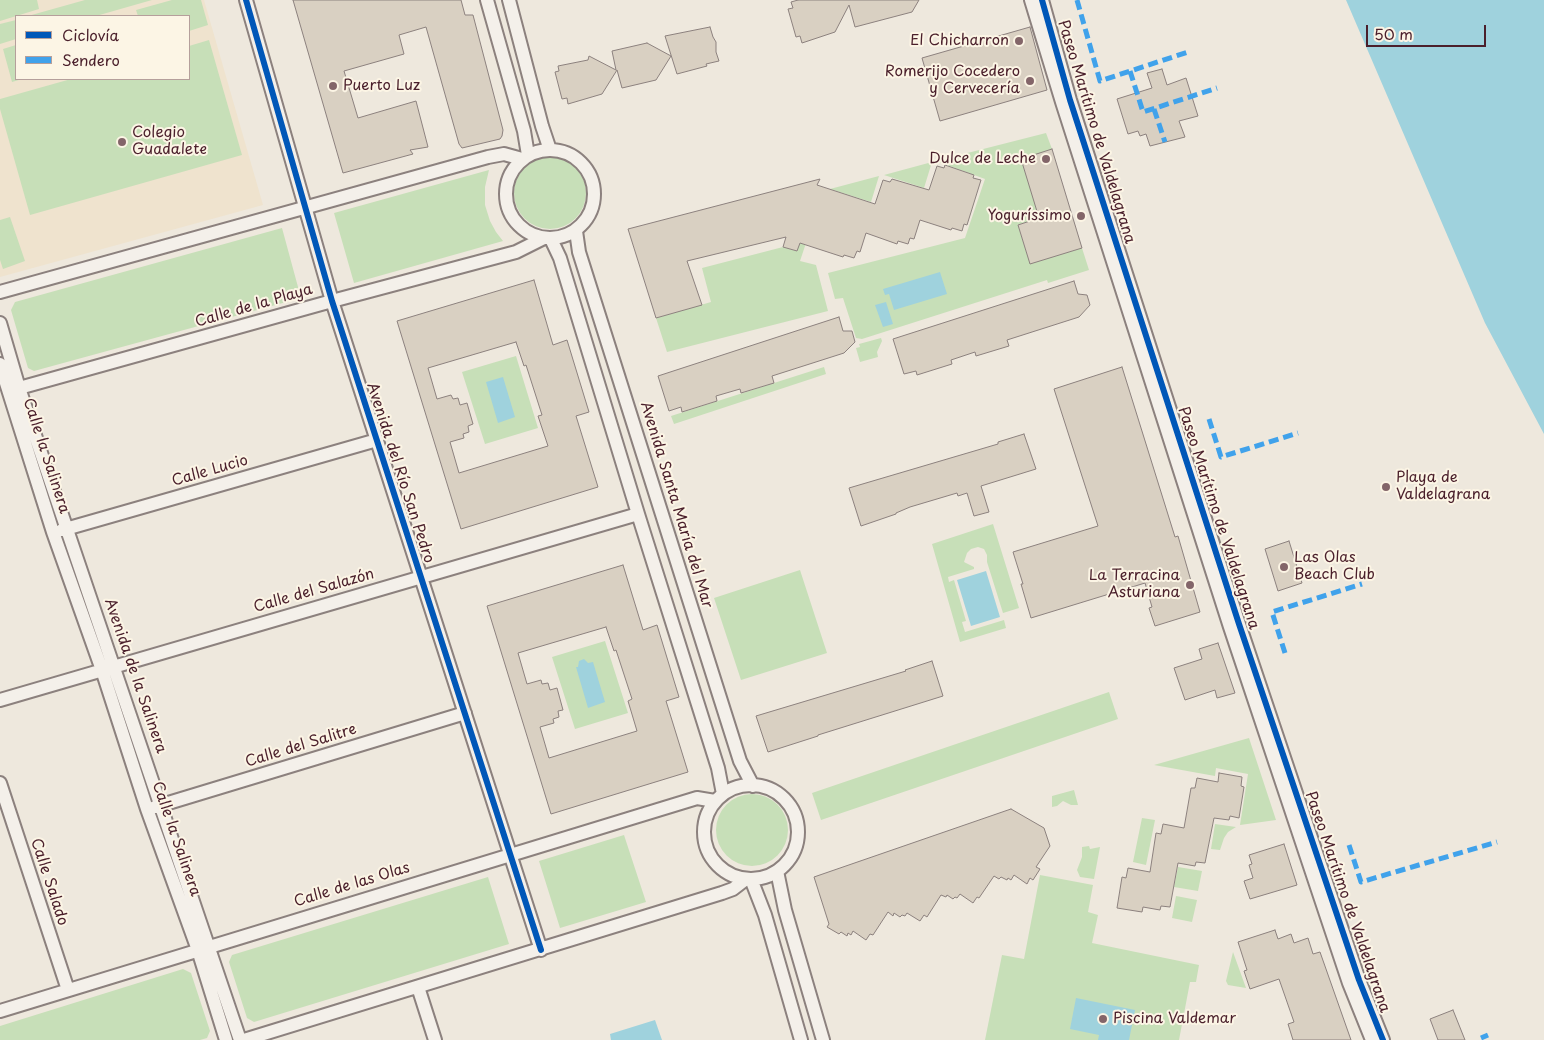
<!DOCTYPE html>
<meta charset="utf-8">
<style>
body{margin:0}
#map{position:relative;width:1544px;height:1040px;overflow:hidden;background:#eee8dd;font-family:"Playpen Sans",sans-serif}
canvas{display:block}
.legend{position:absolute;left:15px;top:15px;width:175px;height:65px;box-sizing:border-box;background:#fcf5e5;border:1px solid #b59f9b;margin:0;padding:6px 9px;list-style:none;font-size:15px;color:#4a1f2b}
.legend li{display:flex;align-items:center;gap:10px;height:25px}
.legend b{width:25px;border:1px solid #b59f9b}
.scale{position:absolute;left:1366px;top:25px;width:120px;height:22px;box-sizing:border-box;border:2px solid #4a1f2b;border-top:0;padding-left:6px;font-size:15px;line-height:18px;white-space:nowrap;color:#4a1f2b;-webkit-text-stroke:4px #fcf5e5;paint-order:stroke}
</style>
<div id="map">
<canvas width="1544" height="1040"></canvas>
<ul class="legend">
<li><b style="height:6px;background:#0057b8"></b>Ciclovía</li>
<li><b style="height:6px;background:#40a2eb"></b>Sendero</li>
</ul>
<div class="scale">50 m</div>
</div>
<script>
const c = document.querySelector('canvas').getContext('2d');
c.lineJoin = 'round';
function fill(path, color) {
  c.fillStyle = color;
  c.fill(path, 'evenodd');
}
function shape(rows) {
  const path = new Path2D();
  for (const r of rows) {
    if (r.length === 3) {
      path.moveTo(r[0] + r[2], r[1]);
      path.arc(r[0], r[1], r[2], 0, 2 * Math.PI);
      continue;
    }
    path.moveTo(r[0], r[1]);
    for (let i = 2; i < r.length; i += 2) path.lineTo(r[i], r[i + 1]);
  }
  return path;
}
function stroke(path, color, width, dash) {
  c.strokeStyle = color;
  c.lineWidth = width;
  c.lineCap = dash ? 'butt' : 'round';
  c.setLineDash(dash || []);
  c.stroke(path);
}
function drawText(font, color, halo, rows, align = 'center') {
  c.font = font + ' "Playpen Sans",sans-serif';
  c.lineWidth = 4;
  c.setLineDash([]);
  c.textBaseline = 'middle';
  c.strokeStyle = halo;
  c.fillStyle = color;
  for (const [text, x, y, turn = 0] of rows) {
    c.save();
    c.translate(x, y);
    c.rotate((+turn || 0) * Math.PI / 180);
    c.textAlign = isNaN(turn) ? turn : align;
    if (halo) c.strokeText(text, 0, 0);
    c.fillText(text, 0, 0);
    c.restore();
  }
}
fill(shape([
 [0,0,204,0,263,205,0,277],
 [16,16,189,16,189,79,16,79]
]), '#efe3ce');
fill(shape([
 [0,0,37,0,39,9,0,21],
 [85,0,152,0,96,16,28,16],
 [172,0,201,0,208,25,189,31,189,16,138,16,136,10],
 [16,20,16,39,0,44,0,24],
 [209,40,242,155,30,215,0,109,0,99,71,79,189,79,189,46],
 [16,45,16,79,22,79,12,82,3,49],
 [1046,133,1052,149,1039,218,1018,225,1030,263,1082,248,1089,270,1048,283,1047,280,862,339,856,338,843,298,835,299,828,273,965,238,985,179,936,161],
 [550,193,36],
 [932,162,924,188,884,175],
 [489,170,485,187,485,205,490,221,496,232,503,241,354,283,334,213],
 [879,176,871,202,830,189],
 [818,207,800,261,816,265,828,311,667,352,656,318,711,302,702,268,783,247,797,251,801,238],
 [10,217,25,261,3,269,0,260,0,220],
 [282,228,301,298,34,371,28,368,11,310,15,302],
 [881,338,882,341,877,352,878,357,860,362,856,348,860,347,859,344],
 [516,356,538,428,485,444,462,372],
 [824,367,826,374,674,424,671,416],
 [993,524,1019,608,1003,613,987,562,987,555,984,549,978,547,971,549,967,553,964,562,974,567,974,569,948,577,949,582,954,580,966,621,962,622,965,632,1004,620,1006,628,960,642,932,544],
 [800,570,827,653,741,680,714,598],
 [605,641,628,713,575,729,552,657],
 [1109,692,1118,719,821,820,812,793],
 [1249,738,1276,820,1240,825,1248,774,1216,768,1215,776,1154,765],
 [1074,790,1078,805,1071,805,1063,801,1057,806,1052,807,1052,796],
 [752,830,36],
 [1142,818,1155,820,1146,865,1133,862],
 [1215,824,1236,827,1228,832,1224,838,1220,850,1211,849],
 [624,835,646,902,560,928,539,861],
 [1089,846,1090,849,1100,847,1094,879,1080,877,1077,870,1082,857,1082,847],
 [1178,867,1202,871,1198,891,1174,887],
 [1040,875,1093,885,1088,912,1098,915,1092,943,1199,965,1196,982,1190,982,1179,1040,985,1040,1002,955,1024,959],
 [488,877,509,944,254,1022,247,1018,229,962,232,955],
 [1176,896,1197,900,1192,922,1172,918],
 [1233,952,1246,988,1228,985,1226,981],
 [183,969,191,973,210,1031,207,1038,200,1040,0,1040,0,1026]
]), '#c7dfb8');
fill(shape([
 [1346,0,1544,0,1544,434,1485,323],
 [940,272,947,294,894,310,889,294,885,295,883,289],
 [886,302,893,324,883,327,875,305],
 [503,377,515,417,498,423,486,382],
 [986,571,1000,617,971,626,957,580],
 [584,659,588,663,593,662,605,702,588,708,576,667,578,667,579,661],
 [1076,998,1135,1010,1129,1040,1098,1040,1099,1035,1070,1029],
 [655,1020,662,1040,611,1040,610,1034]
]), '#9fd2dd');
const building = shape([
 [293,0,461,0,465,15,473,15,503,130,502,136,500,139,462,148,459,144,426,27,399,35,404,54,344,71,358,118,416,101,428,147,410,150,413,154,343,173,293,0],
 [798,0,919,0,912,12,855,27,849,5,835,32,802,43,800,36,796,37,788,9,793,8,791,2,798,0],
 [710,27,713,37,716,42,716,52,719,61,706,64,707,66,677,74,665,36,710,27],
 [1030,27,1047,90,940,121,922,58,1030,27],
 [647,43,671,56,656,80,622,88,617,70,602,94,568,104,567,98,562,99,555,72,559,71,558,66,588,60,589,56,616,70,612,51,647,43],
 [1162,69,1167,85,1186,78,1198,116,1179,121,1185,137,1150,146,1146,134,1140,136,1138,131,1128,134,1117,99,1152,88,1147,73,1162,69],
 [1052,149,1082,248,1030,264,1018,225,1039,218,1021,159,1052,149],
 [945,165,974,175,973,178,981,180,967,225,964,224,962,231,952,228,951,230,920,220,914,239,910,238,908,244,898,241,897,244,866,233,860,252,857,251,854,258,844,255,843,257,800,243,797,251,783,247,786,237,687,261,702,305,656,318,628,229,820,179,817,185,875,204,883,180,890,182,892,179,929,190,937,166,944,168,945,165],
 [534,280,553,345,567,340,585,399,589,412,576,416,598,487,461,529,397,321,534,280],
 [516,342,524,366,526,365,542,415,538,416,548,446,459,473,450,442,464,438,463,434,469,432,468,426,473,424,467,403,460,405,458,398,453,399,451,395,437,399,428,368,516,342],
 [1074,281,1078,294,1087,295,1090,305,1079,317,1007,340,1009,346,976,356,975,352,951,360,952,364,917,375,916,371,904,374,893,339,1074,281],
 [839,317,843,331,852,331,855,342,844,353,772,376,774,383,741,393,740,389,716,396,717,401,682,412,681,407,669,411,658,376,839,317],
 [1122,367,1175,537,1178,536,1200,612,1155,626,1149,608,1152,607,1145,583,1031,618,1021,584,1023,584,1013,552,1098,526,1054,389,1122,367],
 [1024,434,1036,469,981,486,989,512,974,516,967,493,958,496,957,493,910,507,896,513,896,514,861,526,849,488,998,444,998,442,1024,434],
 [1289,541,1302,583,1278,591,1265,549,1289,541],
 [623,565,643,630,657,625,675,684,679,697,666,701,688,772,551,814,487,606,623,565],
 [606,627,614,651,616,650,632,699,628,701,637,731,549,758,540,727,554,723,553,719,559,717,558,711,563,710,557,688,550,690,548,683,542,684,541,680,527,684,518,653,606,627],
 [1218,643,1235,693,1217,698,1215,690,1185,700,1174,668,1202,659,1199,649,1218,643],
 [932,661,943,696,818,735,818,736,768,752,756,716,906,671,905,670,932,661],
 [1219,773,1242,777,1241,786,1244,787,1239,818,1230,816,1229,820,1214,818,1205,863,1196,862,1195,866,1178,863,1170,907,1161,906,1160,910,1143,907,1142,912,1117,908,1122,877,1126,878,1128,868,1150,872,1156,833,1161,834,1163,824,1184,828,1191,788,1195,788,1197,778,1218,782,1219,773],
 [1011,809,1044,828,1050,846,1036,867,1040,869,1033,880,1030,878,1027,884,1014,875,1011,880,1008,878,1007,880,1001,877,999,879,994,876,979,898,977,897,973,903,960,894,957,898,955,897,953,899,947,895,946,897,941,895,927,917,924,915,920,921,907,913,905,916,902,915,900,917,894,913,893,916,888,912,873,935,870,934,866,940,853,931,851,935,848,933,847,936,841,932,839,934,827,927,829,924,814,877,1011,809],
 [1284,844,1297,885,1250,899,1244,881,1253,878,1249,865,1252,864,1249,855,1284,844],
 [1275,930,1278,939,1291,934,1294,943,1308,938,1313,954,1320,952,1351,1040,1293,1040,1288,1024,1294,1022,1279,979,1250,989,1244,971,1247,970,1238,942,1275,930],
 [1453,1010,1465,1040,1438,1040,1430,1019,1453,1010]
]);
fill(building, '#d9d0c2');
stroke(building, '#8c817e', 1);
const minor = shape([
 [246,0,332,301,541,950],
 [487,0,524,131,528,155],
 [509,0,542,126,550,150],
 [1031,0,1062,102,1230,627,1349,983,1372,1040],
 [1042,0,1070,100,1239,624,1359,980,1383,1040],
 [550,194,44],
 [576,231,579,252,740,761,753,786],
 [551,239,560,258,638,514,718,768,723,794],
 [0,292,488,157,504,154,522,159],
 [0,323,19,388,240,1040],
 [0,364,53,532,102,670,147,809,198,950,226,1040],
 [12,390,332,301,516,252,544,238],
 [62,530,377,440],
 [0,700,638,514],
 [0,783,68,990],
 [751,832,47],
 [155,807,465,713],
 [777,871,785,910,823,1040],
 [751,879,765,915,801,1040],
 [418,987,435,1040],
 [0,1011,697,798,715,801],
 [244,1040,722,893,733,889,746,879]
]);
stroke(minor, '#8c817e', 16);
stroke(minor, '#f4f0ea', 12);
stroke(shape([
 [1077,0,1100,81,1188,52],
 [1130,71,1143,112,1217,88],
 [1154,109,1165,142],
 [1209,419,1221,457,1298,433],
 [1285,653,1272,612,1362,584],
 [1349,845,1361,882,1497,842],
 [1481,1038,1488,1035]
]), '#40a2eb', 5, [10, 5]);
stroke(shape([
 [246,0,332,301,541,950],
 [1042,0,1070,100,1239,624,1359,980,1383,1040]
]), '#0057b8', 6);
for (const [x, y, r, color] of [
 [1019,41,5,"#836569"],
 [1030,81,5,"#836569"],
 [333,86,5,"#836569"],
 [122,142,5,"#836569"],
 [1046,159,5,"#836569"],
 [1081,216,5,"#836569"],
 [1386,487,5,"#836569"],
 [1284,567,5,"#836569"],
 [1190,585,5,"#836569"],
 [1103,1019,5,"#836569"]
]) {
  const dot = new Path2D();
  dot.arc(x, y, r, 0, 2 * Math.PI);
  c.fillStyle = color;
  c.fill(dot);
  stroke(dot, '#fcf5e5', 2);
}
drawText('15px', '#4a1f2b', '#fcf5e5', [
 ["El Chicharron",1009,41],
 ["Romerijo Cocedero",1020,72],
 ["y Cervecería",1020,89],
 ["Puerto Luz",343,86,"left"],
 ["Colegio",132,133,"left"],
 ["Guadalete",132,150,"left"],
 ["Dulce de Leche",1036,159],
 ["Yoguríssimo",1071,216],
 ["Playa de",1396,478,"left"],
 ["Valdelagrana",1396,495,"left"],
 ["Las Olas",1294,558,"left"],
 ["Beach Club",1294,575,"left"],
 ["La Terracina",1180,576],
 ["Asturiana",1180,593],
 ["Piscina Valdemar",1113,1019,"left"]
], 'right');
drawText('15px', '#4a1f2b', '#fcf5e5', [
 ["Paseo Marítimo de Valdelagrana",1096,132,73],
 ["Calle de la Playa",254,306,-16],
 ["Calle la Salinera",46,456,72],
 ["Calle Lucio",210,471,-16],
 ["Avenida del Río San Pedro",400,473,72],
 ["Avenida Santa María del Mar",676,505,73],
 ["Paseo Marítimo de Valdelagrana",1218,518,72],
 ["Calle del Salazón",314,591,-16],
 ["Avenida de la Salinera",135,676,71],
 ["Calle del Salitre",301,746,-17],
 ["Calle la Salinera",176,839,71],
 ["Calle Salado",49,882,72],
 ["Calle de las Olas",352,885,-17],
 ["Paseo Marítimo de Valdelagrana",1347,902,71]
]);
</script>
